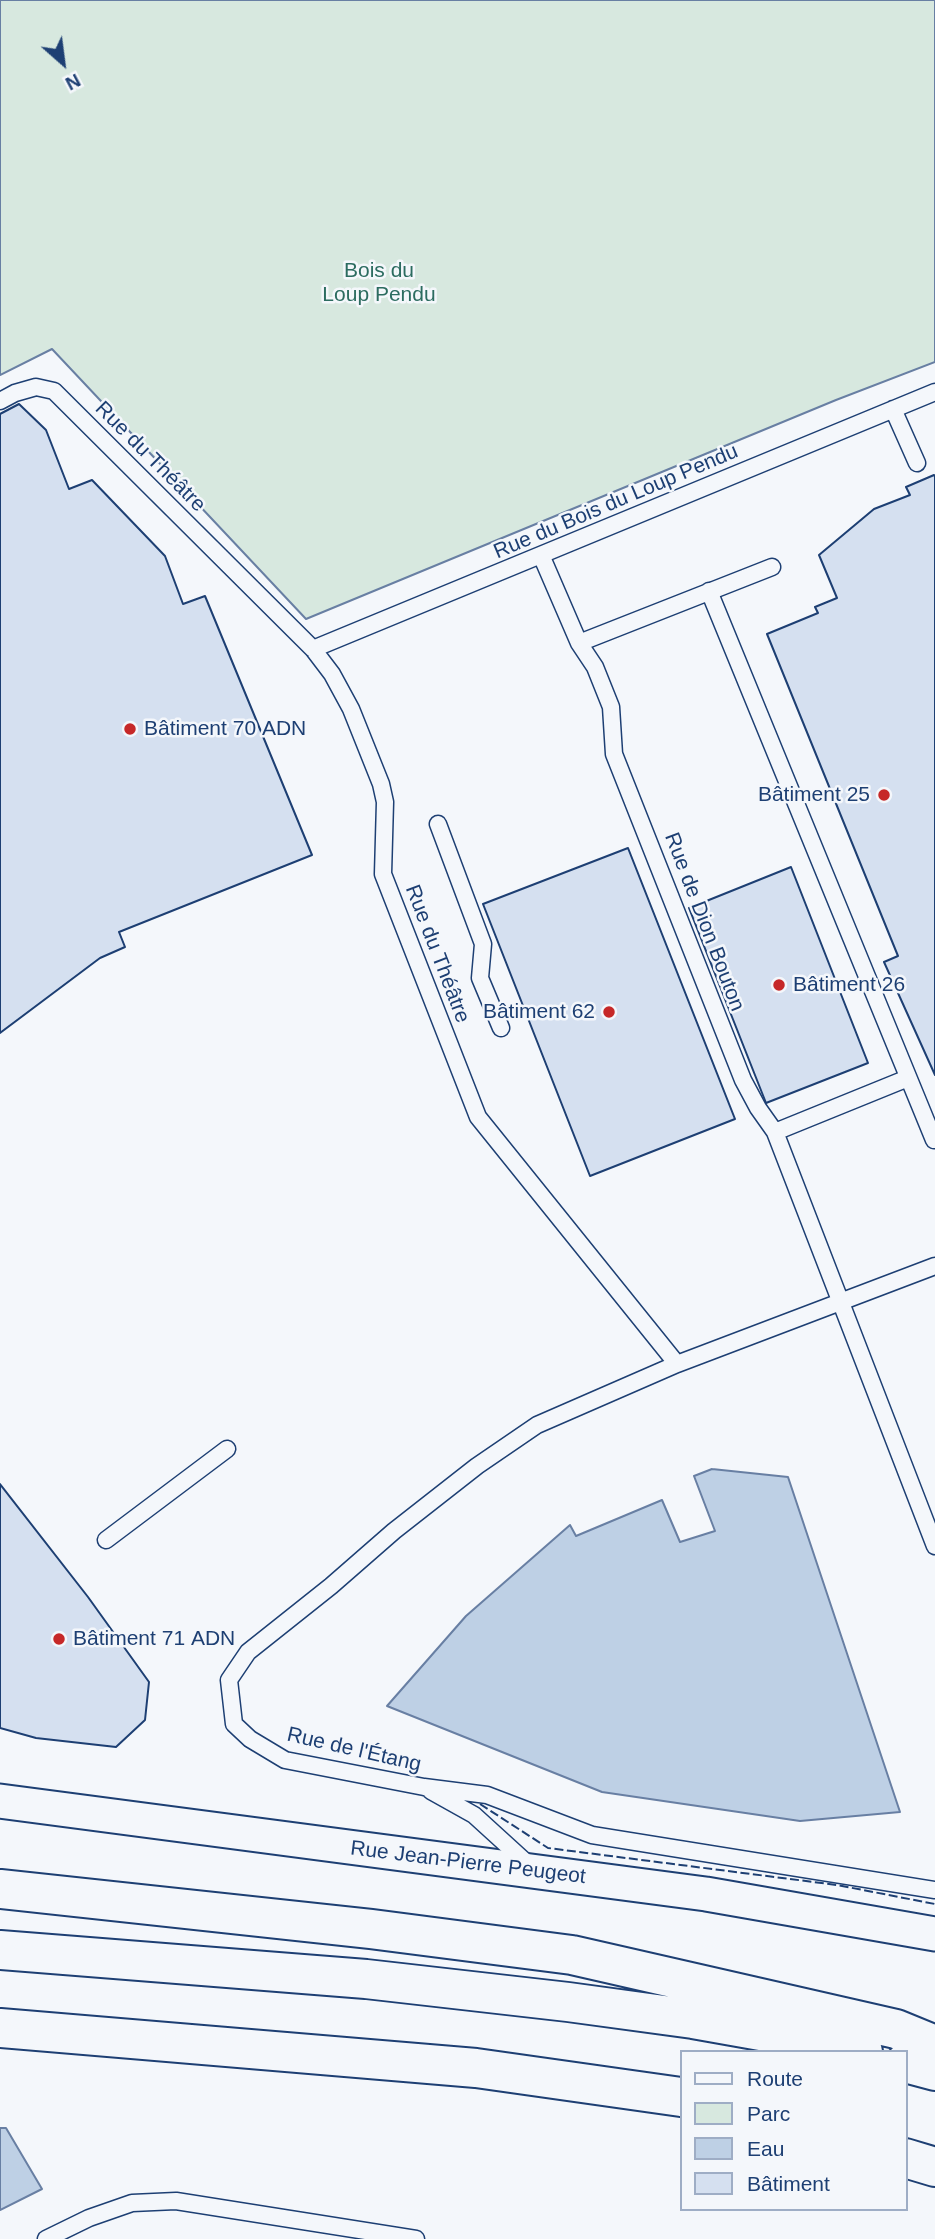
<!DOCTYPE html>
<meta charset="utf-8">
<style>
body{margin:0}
#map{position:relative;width:935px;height:2239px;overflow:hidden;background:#f4f7fb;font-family:Arial,sans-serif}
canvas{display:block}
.legend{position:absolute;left:680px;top:2050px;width:228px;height:161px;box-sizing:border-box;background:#f4f7fb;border:2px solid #9eadc5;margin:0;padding:9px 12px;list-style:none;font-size:21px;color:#1d3f73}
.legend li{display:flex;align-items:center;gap:14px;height:35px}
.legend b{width:35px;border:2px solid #9eadc5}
.north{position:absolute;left:28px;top:28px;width:70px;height:70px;-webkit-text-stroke:5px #f4f7fb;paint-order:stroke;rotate:152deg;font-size:19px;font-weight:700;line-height:28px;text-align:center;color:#1d3f73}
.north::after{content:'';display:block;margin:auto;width:24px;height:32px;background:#1d3f73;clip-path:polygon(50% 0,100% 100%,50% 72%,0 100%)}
</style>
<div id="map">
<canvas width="935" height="2239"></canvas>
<ul class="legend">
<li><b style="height:9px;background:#f4f7fb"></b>Route</li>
<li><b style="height:19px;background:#d7e8df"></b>Parc</li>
<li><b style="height:19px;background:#bed0e5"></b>Eau</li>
<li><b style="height:19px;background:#d5e0f0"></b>Bâtiment</li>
</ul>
<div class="north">N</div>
</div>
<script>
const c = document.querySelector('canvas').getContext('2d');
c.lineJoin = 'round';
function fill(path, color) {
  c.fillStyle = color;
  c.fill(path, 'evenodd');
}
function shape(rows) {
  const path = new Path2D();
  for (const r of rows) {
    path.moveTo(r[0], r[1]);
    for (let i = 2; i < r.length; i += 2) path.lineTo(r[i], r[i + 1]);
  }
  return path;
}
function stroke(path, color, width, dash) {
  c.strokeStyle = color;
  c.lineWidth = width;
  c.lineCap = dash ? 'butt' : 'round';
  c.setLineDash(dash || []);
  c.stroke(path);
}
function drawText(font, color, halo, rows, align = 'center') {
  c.font = font + ' Arial,sans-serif';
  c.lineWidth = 5;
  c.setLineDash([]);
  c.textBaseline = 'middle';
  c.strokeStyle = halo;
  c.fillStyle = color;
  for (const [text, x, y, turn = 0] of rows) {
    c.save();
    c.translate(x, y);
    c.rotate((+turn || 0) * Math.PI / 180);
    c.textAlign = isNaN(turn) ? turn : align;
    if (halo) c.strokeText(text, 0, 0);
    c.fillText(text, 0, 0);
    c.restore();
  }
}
const green = shape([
 [0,0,935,0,935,362,836,400,306,619,52,349,0,375,0,0]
]);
fill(green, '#d7e8df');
stroke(green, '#687fa3', 2);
const water = shape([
 [712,1469,788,1477,900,1812,800,1821,602,1792,387,1706,466,1616,570,1525,576,1536,662,1500,680,1542,715,1531,694,1476,712,1469],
 [0,2128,6,2128,42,2189,0,2210,0,2128]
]);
fill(water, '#bed0e5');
stroke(water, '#687fa3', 2);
const building = shape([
 [19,404,46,430,69,489,92,480,165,556,183,604,205,596,312,855,119,932,125,947,100,958,0,1033,0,414,19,404],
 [934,475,935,476,935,1075,884,962,898,956,767,634,818,613,815,607,837,598,819,555,874,509,910,495,906,487,934,475],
 [628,848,735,1119,590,1176,483,904,628,848],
 [791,867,868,1063,766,1103,689,908,791,867],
 [0,1484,88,1597,149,1682,145,1720,116,1747,36,1738,0,1728,0,1484]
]);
fill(building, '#d5e0f0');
stroke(building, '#1d3f73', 2);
const lane = shape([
 [0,401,15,393,36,387,54,391,313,649,332,674,351,709,381,784,385,802,383,874,478,1117,677,1364,935,1266],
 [893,409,917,463],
 [541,555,579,643,595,667,611,707,614,754,743,1080,758,1108,775,1132,935,1546],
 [709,591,934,1140],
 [579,643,772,567],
 [313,649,935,392],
 [438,824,483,944,480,978,501,1028],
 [775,1132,908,1078],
 [677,1364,537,1425,477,1466,394,1531,331,1586,248,1652,229,1680,234,1724,250,1739,285,1760,424,1787,487,1795,592,1835,935,1890],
 [106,1540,227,1449],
 [431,1791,474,1815,530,1866],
 [46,2239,89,2218,132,2203,176,2201,416,2239]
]);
const street = shape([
 [0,1801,706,1894,935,1934]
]);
const highway = shape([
 [0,1889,371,1929,572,1955,896,2029,935,2045],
 [0,1950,366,1979,568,2002,693,2019,834,2044,863,2052],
 [0,2028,476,2068,681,2097],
 [905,2063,935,2071],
 [905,2158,935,2167]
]);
stroke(lane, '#1d3f73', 19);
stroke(street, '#1d3f73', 37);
stroke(highway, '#1d3f73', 42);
stroke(lane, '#f4f7fb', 16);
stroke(street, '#f4f7fb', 33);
stroke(highway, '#f4f7fb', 38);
stroke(shape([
 [480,1804,548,1848,837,1885,935,1904]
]), '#1d3f73', 2, [9, 3.5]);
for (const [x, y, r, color] of [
 [130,729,7,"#c62828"],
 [884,795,7,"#c62828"],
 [779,985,7,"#c62828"],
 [609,1012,7,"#c62828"],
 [59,1639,7,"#c62828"]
]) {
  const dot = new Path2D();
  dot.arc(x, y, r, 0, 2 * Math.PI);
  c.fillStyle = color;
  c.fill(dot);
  stroke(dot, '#f4f7fb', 2.5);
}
drawText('21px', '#2c6c60', '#f4f7fb', [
 ["Bois du",379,271],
 ["Loup Pendu",379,295]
]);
drawText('21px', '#1d3f73', '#f4f7fb', [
 ["Rue du Théâtre",150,457,45],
 ["Rue du Bois du Loup Pendu",616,502,-23],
 ["Rue de Dion Bouton",704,922,69],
 ["Rue du Théâtre",437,954,69],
 ["Rue de l'Étang",354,1750,13],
 ["Rue Jean-Pierre Peugeot",468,1863,7]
]);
drawText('21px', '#1d3f73', '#f4f7fb', [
 ["Bâtiment 70 ADN",144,729],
 ["Bâtiment 25",870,795,"right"],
 ["Bâtiment 26",793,985],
 ["Bâtiment 62",595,1012,"right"],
 ["Bâtiment 71 ADN",73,1639]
], 'left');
</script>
